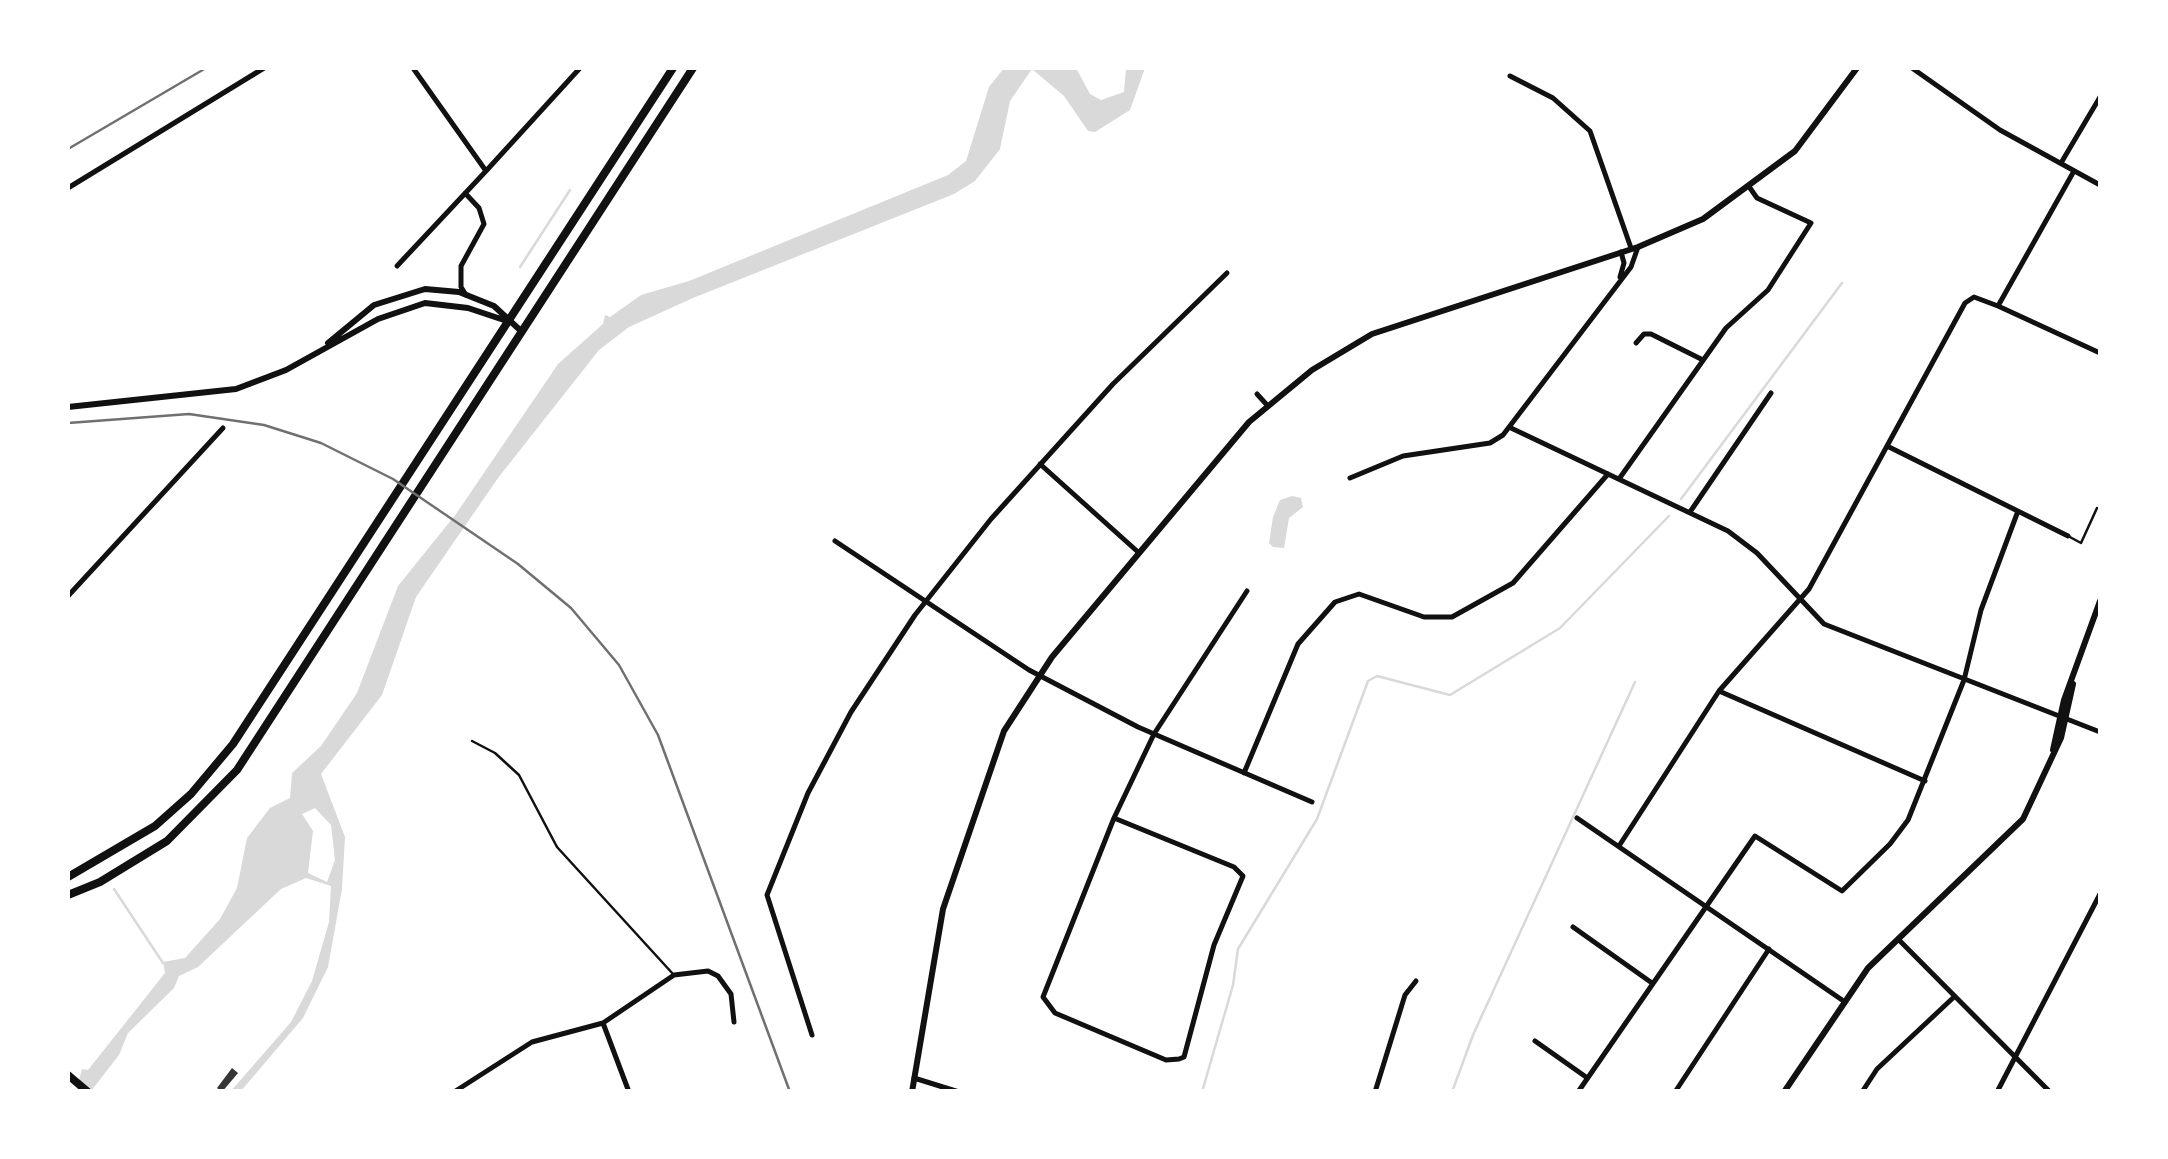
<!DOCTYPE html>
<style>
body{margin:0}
#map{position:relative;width:2168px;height:1159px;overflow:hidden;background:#fff;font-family:"Titillium Web",sans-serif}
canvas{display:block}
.frame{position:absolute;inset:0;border:70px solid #fff;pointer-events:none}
</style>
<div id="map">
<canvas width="2168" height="1159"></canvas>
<div class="frame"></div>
</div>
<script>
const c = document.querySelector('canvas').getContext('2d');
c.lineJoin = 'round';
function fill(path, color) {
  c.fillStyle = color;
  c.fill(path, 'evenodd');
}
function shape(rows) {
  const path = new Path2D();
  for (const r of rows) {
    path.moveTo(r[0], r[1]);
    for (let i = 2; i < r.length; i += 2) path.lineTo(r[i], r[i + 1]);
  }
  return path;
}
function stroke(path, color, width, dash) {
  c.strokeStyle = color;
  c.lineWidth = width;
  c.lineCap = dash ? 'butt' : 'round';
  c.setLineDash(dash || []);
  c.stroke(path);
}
fill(shape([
 [1004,68,1076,68,1090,94,1101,100,1124,92,1126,68,1145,68,1130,110,1095,132,1088,131,1064,96,1032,69,1010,101,1000,149,975,181,954,194,693,298,629,327,599,350,498,478,416,597,382,695,321,774,345,837,342,889,328,967,303,1018,241,1091,231,1091,291,1022,312,981,329,922,331,886,306,878,281,889,198,967,179,976,174,988,128,1033,119,1055,91,1091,76,1092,82,1069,88,1070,165,973,163,962,185,958,220,919,237,888,247,838,270,808,290,798,292,773,321,746,357,693,398,586,456,514,558,364,603,324,605,315,610,317,641,295,689,281,948,175,966,161,989,87],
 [315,808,331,825,335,860,327,882,308,873,313,831,302,814],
 [1292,496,1301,498,1303,507,1289,518,1284,548,1273,547,1269,543,1273,517,1280,500]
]), '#d9d9d9');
stroke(shape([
 [520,267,570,190],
 [1681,499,1842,283],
 [114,889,163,963],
 [1202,1092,1233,985,1238,949,1317,819,1368,681,1377,676,1450,695,1560,628,1669,516],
 [1452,1092,1473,1035,1635,682]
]), '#d9d9d9', 2.5);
fill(shape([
 [232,1068,238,1073,222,1092,217,1088]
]), '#353535');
stroke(shape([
 [2068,536,2081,543,2097,508],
 [472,741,495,753,519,775,557,847,673,974]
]), '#111', 2.5);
stroke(shape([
 [1912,68,2000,130,2100,185],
 [1510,76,1553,98,1590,131,1631,248],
 [2061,163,2100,97],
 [486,171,580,68],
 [68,188,264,68],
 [465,193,479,208,484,224,461,266,461,287,466,295],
 [397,266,486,171,413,68],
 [1620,277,1624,263,1621,252],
 [1998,306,2100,353],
 [1636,343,1644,334,1651,334,1703,360],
 [1257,394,1267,405],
 [1511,428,1728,531,1757,553,1824,624,2100,732],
 [1887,446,2068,536],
 [1040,464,1138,552],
 [1350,478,1403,456,1490,443,1503,435,1631,267,1638,247],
 [1619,479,1726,328,1768,290,1811,223,1757,198,1750,188],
 [1690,512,1771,393],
 [835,541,1029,670,1138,727,1312,802],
 [68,596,223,428],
 [1719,691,1925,781],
 [1244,773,1298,644,1335,602,1359,594,1424,617,1452,617,1513,583,1608,474],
 [1114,818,1234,867,1243,876,1214,945,1184,1057,1179,1059,1166,1060,1055,1013,1043,997,1114,818],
 [1114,818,1154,734,1247,591],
 [1577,818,1845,1002],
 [1619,846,1719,691,1809,589,1965,303,1974,297,1998,306,2074,171],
 [1573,927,1652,983],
 [1898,939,2050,1092],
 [603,1023,629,1092],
 [812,1035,767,895,808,793,851,712,915,615,991,519,1113,384,1227,273],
 [1535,1041,1586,1077],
 [914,1078,959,1092],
 [454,1092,532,1042,603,1023,674,975,708,971,718,976,731,994,734,1022],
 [1375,1092,1405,995,1416,981],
 [1578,1092,1755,836,1842,891,1890,844,1908,820,1964,680,1981,610,2018,511],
 [1675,1092,1769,949],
 [1862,1092,1877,1069,1954,997],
 [1997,1092,2100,894]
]), '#111', 5);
stroke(shape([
 [328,343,374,305,425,289,459,292,494,306,521,331],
 [68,407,236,389,286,370,378,319,425,303,468,308,507,321],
 [2053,750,2064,700,2100,601],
 [912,1092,943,909,1004,731,1052,657,1249,422,1312,370,1372,334,1638,247,1703,219,1795,151,1857,68],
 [1784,1092,1868,968,2023,819,2061,738,2073,684]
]), '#111', 6);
stroke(shape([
 [68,877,155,826,191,794,233,744,673,68],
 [68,895,100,882,167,841,237,770,693,68],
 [68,1075,88,1092]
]), '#111', 8);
stroke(shape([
 [68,149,206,68],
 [68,423,189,414,264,425,321,443,393,479,518,564,571,608,619,665,658,735,790,1092]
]), '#707070', 2.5);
</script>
